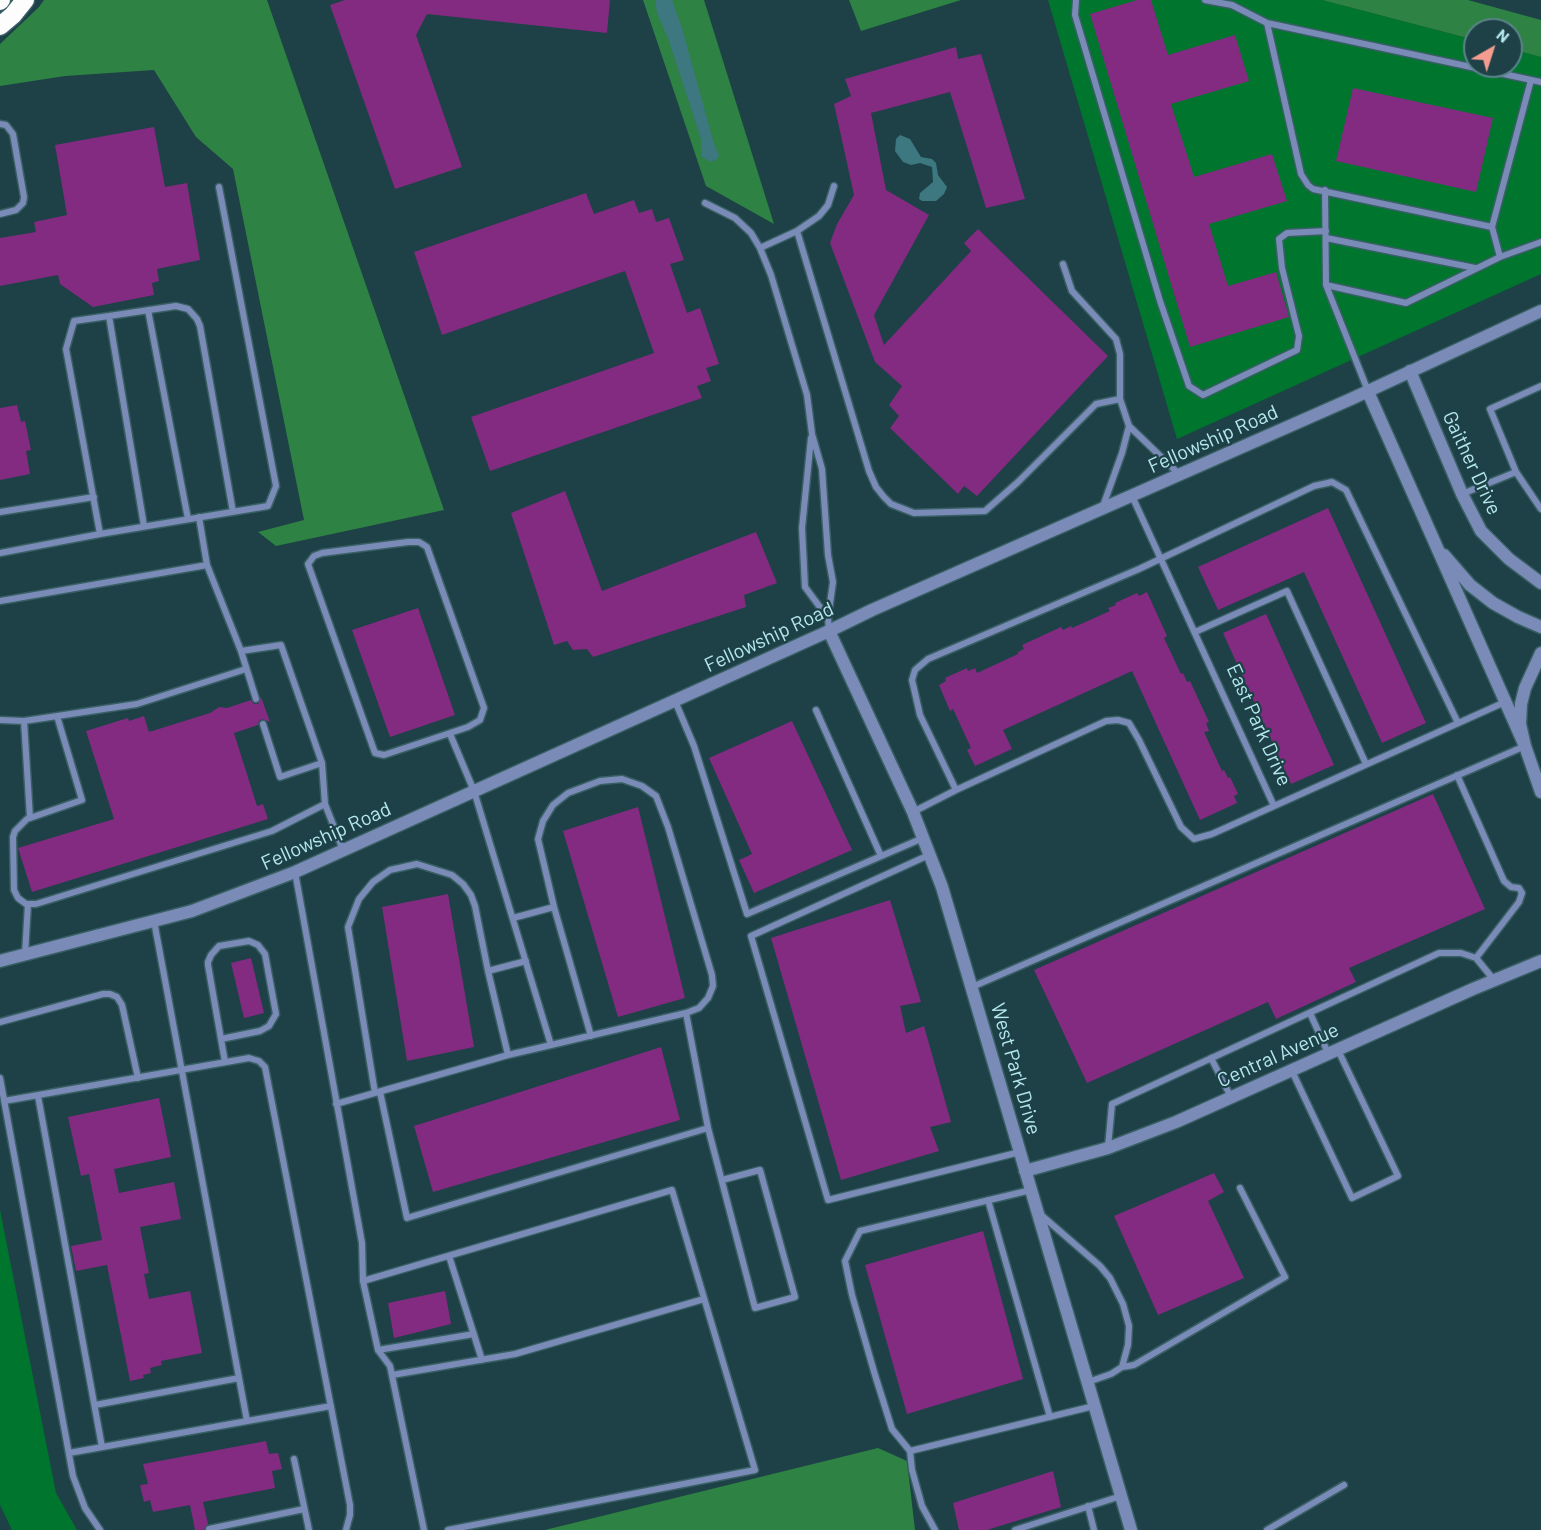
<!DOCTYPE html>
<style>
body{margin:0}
#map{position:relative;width:1541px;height:1530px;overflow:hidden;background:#1d4146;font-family:Barlow,sans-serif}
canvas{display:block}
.north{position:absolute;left:1463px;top:18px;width:60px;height:60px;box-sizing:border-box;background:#1d4146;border:2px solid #5a838a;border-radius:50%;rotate:39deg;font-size:16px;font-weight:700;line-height:24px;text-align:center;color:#b5e7ef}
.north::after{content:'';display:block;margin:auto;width:21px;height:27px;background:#f59c90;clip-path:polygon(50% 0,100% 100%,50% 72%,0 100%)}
</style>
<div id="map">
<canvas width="1541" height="1530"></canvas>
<div class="north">N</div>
</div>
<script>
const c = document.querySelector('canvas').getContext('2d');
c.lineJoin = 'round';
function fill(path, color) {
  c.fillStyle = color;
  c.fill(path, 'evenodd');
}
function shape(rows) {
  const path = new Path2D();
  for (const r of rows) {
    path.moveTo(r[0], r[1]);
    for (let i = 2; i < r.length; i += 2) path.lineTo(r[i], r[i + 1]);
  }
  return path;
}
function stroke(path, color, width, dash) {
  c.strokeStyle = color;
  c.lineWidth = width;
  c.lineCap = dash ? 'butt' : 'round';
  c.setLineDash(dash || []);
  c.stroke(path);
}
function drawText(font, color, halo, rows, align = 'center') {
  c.font = font + ' Barlow,sans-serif';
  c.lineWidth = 4.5;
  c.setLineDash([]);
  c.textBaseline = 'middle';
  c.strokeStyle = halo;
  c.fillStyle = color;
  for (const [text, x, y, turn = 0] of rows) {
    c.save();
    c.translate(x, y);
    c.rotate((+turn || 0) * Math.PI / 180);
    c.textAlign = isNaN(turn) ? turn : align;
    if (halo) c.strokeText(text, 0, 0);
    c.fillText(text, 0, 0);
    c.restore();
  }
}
fill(shape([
 [1048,0,1322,0,1475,40,1475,66,1511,66,1511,49,1541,57,1541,274,1177,439],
 [0,1210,56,1493,77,1530,12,1530,0,1505]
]), '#00752e');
fill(shape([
 [44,0,267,0,444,510,276,546,258,532,304,520,233,169,196,137,154,70,65,76,0,86,0,44,39,7],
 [643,0,704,0,774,224,706,186],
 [849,0,961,0,861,31],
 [1322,0,1468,0,1541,20,1541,57,1511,49,1511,30,1475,30,1475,40],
 [878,1448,907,1461,915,1530,545,1530]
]), '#2e8243');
fill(shape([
 [655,0,672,0,682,28,714,144,719,155,717,159,711,162,702,157,701,139,669,41,657,13],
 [900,135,910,139,921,157,932,159,936,163,938,175,947,187,944,194,936,201,922,201,919,199,920,193,933,182,932,167,920,163,911,165,903,162,895,151,896,139]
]), '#3d7780');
fill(shape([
 [345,0,610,0,607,33,427,14,416,35,462,167,395,189,330,5],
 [1137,0,1151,0,1168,55,1235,35,1249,81,1171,104,1194,177,1272,154,1287,201,1209,224,1228,286,1276,272,1289,317,1190,347,1090,14],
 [956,47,958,59,981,54,1025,199,986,208,950,92,871,113,886,190,929,215,874,315,884,345,971,251,964,243,978,229,1108,356,977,496,964,486,958,494,890,428,899,416,889,405,902,386,875,362,830,243,837,224,854,195,834,104,851,96,845,79],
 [1353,88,1493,118,1476,192,1336,161],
 [154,127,165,187,187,183,200,260,157,269,159,281,152,283,154,295,93,307,60,284,58,275,0,286,0,238,36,232,34,222,67,215,55,145],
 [586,193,594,214,634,200,639,213,652,209,656,222,669,218,684,260,670,264,687,313,700,308,719,364,706,368,711,381,697,386,702,398,490,471,471,417,654,353,625,271,442,335,414,252],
 [17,405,21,422,25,421,31,450,26,451,30,474,0,480,0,408],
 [565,491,602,591,756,532,777,583,744,595,746,607,593,657,587,649,573,650,567,641,554,645,511,513],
 [1328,508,1426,723,1382,743,1304,572,1218,610,1198,567],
 [1147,592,1167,636,1164,638,1181,674,1183,673,1187,682,1190,681,1209,722,1206,723,1209,731,1204,732,1222,771,1224,770,1228,778,1230,777,1238,794,1234,796,1237,803,1200,820,1132,671,1003,730,1012,749,975,766,967,750,971,748,953,709,950,711,939,685,946,681,945,678,967,668,968,671,975,668,977,673,1018,654,1018,652,1024,649,1022,645,1061,627,1063,630,1071,626,1072,628,1110,611,1108,608,1116,605,1115,603,1137,593,1139,596],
 [418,608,455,715,390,737,352,630],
 [1266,614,1334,765,1291,784,1223,633],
 [261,697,270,722,262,719,259,721,258,725,234,733,257,806,263,804,268,819,32,892,18,848,114,819,86,731,128,718,129,721,144,716,149,732,210,713,219,707,227,708,251,700,254,704,258,704],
 [792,721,852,850,754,893,739,860,752,854,709,758],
 [1433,794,1485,909,1349,968,1356,982,1276,1019,1268,1002,1087,1083,1034,970],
 [638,807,685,998,618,1017,563,831],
 [448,894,474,1047,407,1061,382,907],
 [890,900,921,1002,900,1006,906,1033,924,1026,951,1122,930,1127,939,1151,841,1180,771,938],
 [251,958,264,1013,244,1018,231,963],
 [661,1047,680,1120,433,1192,414,1126],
 [159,1098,171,1157,114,1169,119,1193,174,1182,181,1219,140,1227,149,1273,144,1274,149,1299,190,1291,202,1353,161,1361,162,1365,150,1368,151,1373,143,1375,144,1378,130,1381,107,1265,76,1271,71,1246,102,1240,89,1174,81,1176,68,1117],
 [1214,1173,1224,1192,1208,1201,1244,1278,1158,1315,1114,1216],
 [983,1231,1023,1379,907,1414,865,1265],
 [445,1291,451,1324,394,1338,388,1303],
 [266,1441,269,1454,278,1453,282,1469,272,1471,275,1488,203,1502,208,1524,204,1530,195,1530,190,1505,153,1512,150,1500,144,1502,140,1485,148,1484,143,1464],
 [1053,1471,1061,1507,987,1530,959,1530,953,1503]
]), '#822b80');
const service = shape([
 [1076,0,1075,15,1160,301,1189,386,1203,395,1297,350,1299,336,1282,268,1279,239,1287,233,1326,231],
 [1205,0,1232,5,1267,23],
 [0,124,6,125,13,134,24,197,23,203,16,210,0,214],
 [834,186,828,205,819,216,797,231,869,471,876,487,884,497,891,504,914,513,985,511,1018,482,1096,404,1120,399,1120,354,1116,339,1072,291,1063,264],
 [1325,190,1326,285],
 [705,203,735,218,751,233,760,248,771,275,807,395,812,434,822,469,828,555,833,582,828,618,829,631],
 [1492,227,1531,80],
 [1326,238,1475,268],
 [760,248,797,231],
 [1500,257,1492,227,1313,189,1308,185,1301,174,1267,23,1541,82],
 [148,310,188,519],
 [109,316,176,306,188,309,197,319,200,326,233,512],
 [1368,391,1326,285,1406,303,1500,257,1541,242],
 [1120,399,1129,426],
 [811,438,802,528,805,587,828,618],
 [1516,472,1541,509],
 [1462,494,1516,472,1490,409,1541,386],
 [1132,496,1274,806],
 [1103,506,1122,453,1129,426,1180,475],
 [0,512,94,497],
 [199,517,207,565],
 [100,534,66,349,74,321,109,316,144,526],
 [408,542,419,542,427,547,484,708,480,720,468,727,384,755,375,753,308,564,314,556,322,553,408,542],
 [0,553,100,534,268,506,276,486,219,187],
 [0,601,207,565,241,651,281,645,322,763,325,804,343,850],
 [1195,632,1287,591,1366,764],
 [241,651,256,699],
 [675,701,694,746,747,914,923,838],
 [816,710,881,856],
 [57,716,82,800,27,819,15,831,13,837,14,890,18,898,26,904,36,904,272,831,325,804],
 [0,720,24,721,30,818],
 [24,721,137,704,246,669],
 [263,724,280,777,322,763],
 [1457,775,1504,881,1511,887,1519,888,1522,893,1519,902,1476,958],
 [956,790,920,715,912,680,915,670,928,659,1139,569,1314,486,1332,482,1346,490,1458,723],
 [913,812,956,790,1106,721,1118,720,1129,723,1139,740,1181,827,1194,839,1212,834,1505,702],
 [929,855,751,936,828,1200,1020,1152],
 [295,872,362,1243,363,1281,672,1190,755,1470,448,1530],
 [554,907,538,839,543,821,553,805,568,793,600,781,622,779,642,786,656,796,668,827,712,975,713,986,708,998,699,1008,686,1013],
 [513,918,554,907,591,1036],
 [154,921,247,1421],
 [25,954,28,904],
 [488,971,526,961],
 [972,987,1525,746],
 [1310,1013,1328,1053],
 [0,1022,103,994,110,994,117,997,122,1005,138,1078],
 [221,1039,260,1031,269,1026,276,1014,265,954,258,945,249,941,219,946,211,955,208,962,208,965,225,1062],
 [1211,1058,1231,1097],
 [1291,1069,1352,1198,1398,1176,1338,1050],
 [0,1078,73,1476,85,1508,100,1530],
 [380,1092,407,1218,708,1128,686,1013,551,1045],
 [375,1093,348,927,359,899,373,882,390,870,417,864,452,875,463,884,471,895,475,906,488,971,508,1055],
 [38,1096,102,1447],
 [4,1101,249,1058,259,1061,265,1067,350,1505,350,1515,346,1530],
 [336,1104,508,1055,551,1045,474,791,450,734],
 [708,1128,755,1308,795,1297,760,1170,722,1180],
 [1108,1147,1112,1104,1439,953,1461,953,1476,958,1494,980],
 [1031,1190,860,1231,845,1261,852,1295,875,1375,892,1429,910,1451,1094,1406],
 [988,1200,1050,1417],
 [1040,1214,1100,1266,1110,1278,1123,1304,1129,1326,1128,1345,1122,1367,1111,1374,1088,1382],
 [449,1256,482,1360],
 [363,1281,378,1350,390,1366,424,1530],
 [378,1350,474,1334],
 [1122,1367,1134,1365,1285,1277,1240,1188],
 [392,1375,515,1354,704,1299],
 [95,1405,239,1378],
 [910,1451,912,1470,922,1506,935,1530],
 [69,1453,331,1406],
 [294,1459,309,1530],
 [1088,1506,1094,1530],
 [209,1529,304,1509],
 [1015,1530,1121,1496],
 [1267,1530,1344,1485]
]);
const minor = shape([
 [1410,371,1462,494,1481,531,1509,559,1541,583],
 [1368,392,1525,746],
 [1444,555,1470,585,1493,603,1518,617,1541,627],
 [829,631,913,812,942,887,1131,1530],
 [1541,653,1525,688,1521,704,1520,724,1525,746,1541,792],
 [1025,1171,1108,1148,1176,1122,1473,989,1541,961]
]);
const tertiary = shape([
 [0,961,192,911,295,872,829,631,872,610,1351,399,1541,311]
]);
const motorway = shape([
 [0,1,1,0],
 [0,26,13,15,25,0]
]);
stroke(service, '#385f64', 9);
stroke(minor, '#385f64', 15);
stroke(tertiary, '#385f64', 15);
stroke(motorway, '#385f64', 21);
stroke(service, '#7a8bb8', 6);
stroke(minor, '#7a8bb8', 12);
stroke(tertiary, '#7a8bb8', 12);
stroke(motorway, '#fdfdfd', 18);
drawText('20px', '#b5e7ef', '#1d4146', [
 ["Fellowship Road",1213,439,-24],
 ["Gaither Drive",1472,463,65],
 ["Fellowship Road",769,637,-25],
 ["East Park Drive",1259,725,66],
 ["Fellowship Road",326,836,-24],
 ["Central Avenue",1278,1055,-24],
 ["West Park Drive",1016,1069,74]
]);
</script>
